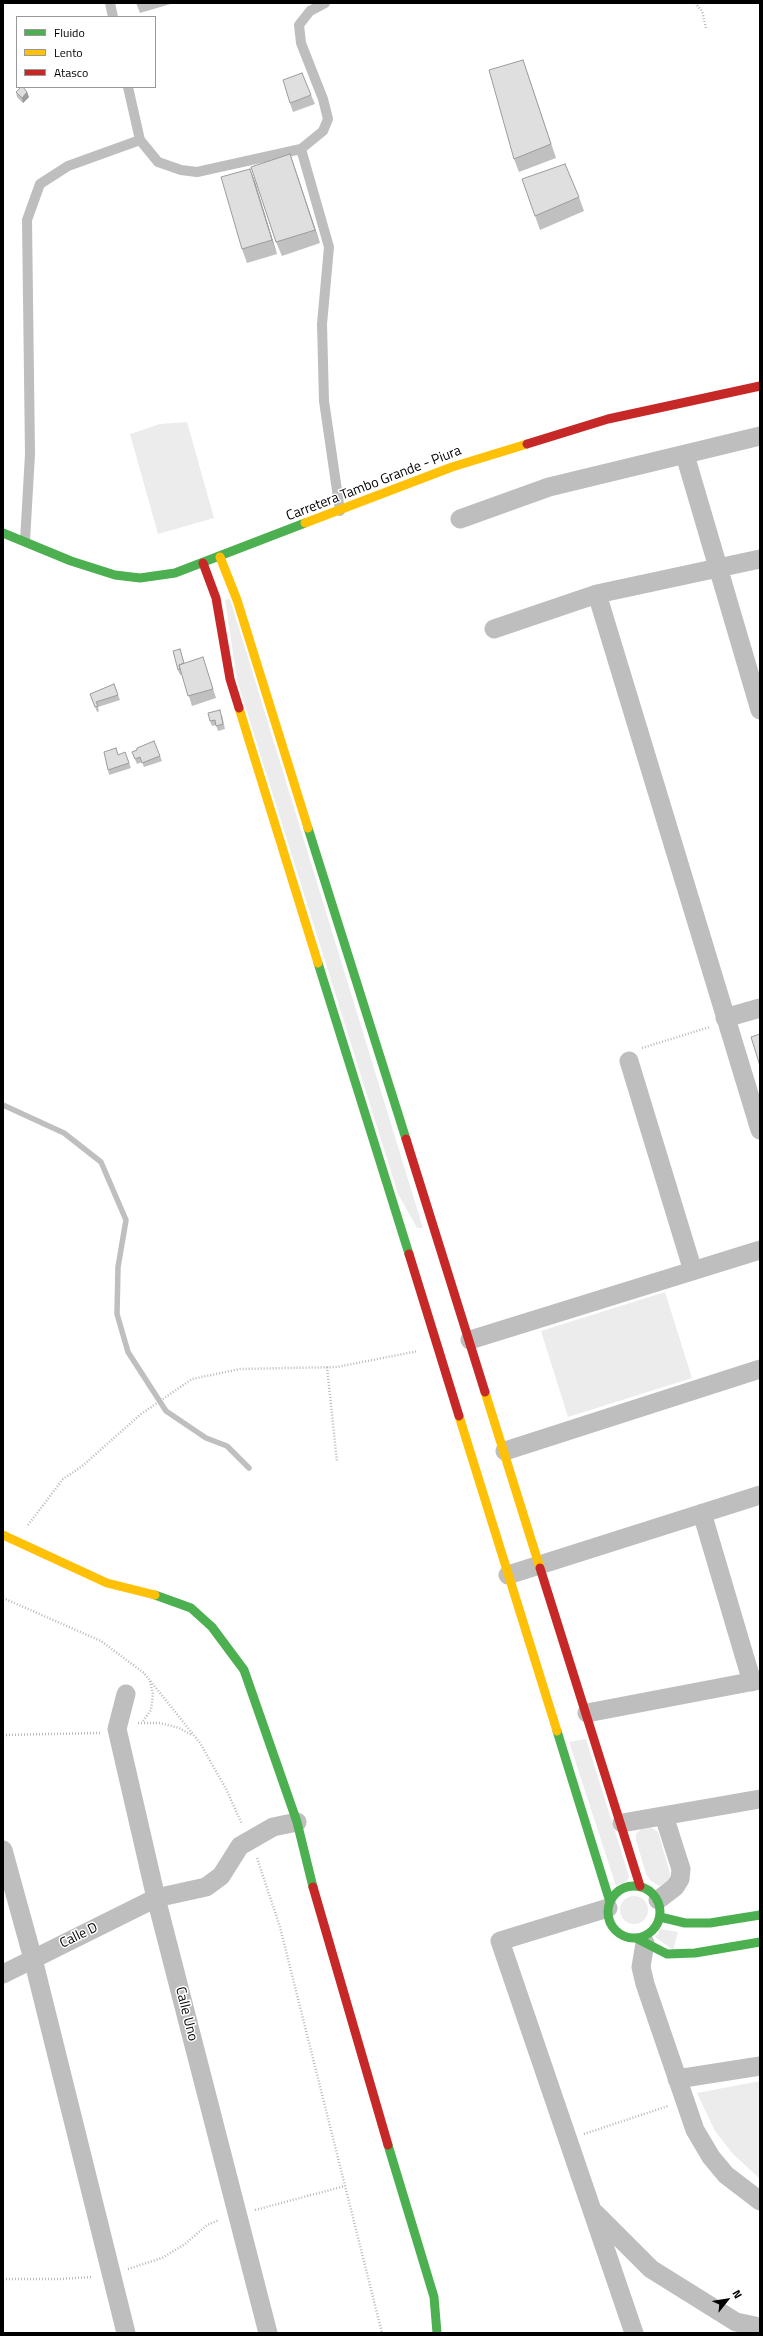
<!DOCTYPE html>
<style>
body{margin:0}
#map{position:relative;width:763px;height:2336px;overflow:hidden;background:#fff;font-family:"Titillium Web",sans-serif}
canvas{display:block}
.frame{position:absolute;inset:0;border:4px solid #000;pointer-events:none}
.legend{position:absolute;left:16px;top:16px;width:140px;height:72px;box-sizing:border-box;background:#fff;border:1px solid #999;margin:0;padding:5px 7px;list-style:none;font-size:12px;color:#000}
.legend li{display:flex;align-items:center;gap:8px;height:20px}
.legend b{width:20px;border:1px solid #999}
.north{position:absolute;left:707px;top:2280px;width:40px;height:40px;-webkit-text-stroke:3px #fff;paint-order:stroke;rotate:60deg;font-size:11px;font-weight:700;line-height:16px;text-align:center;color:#000}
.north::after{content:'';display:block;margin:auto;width:14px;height:18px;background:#000;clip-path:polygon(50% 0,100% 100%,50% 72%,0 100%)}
</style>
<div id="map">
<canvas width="763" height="2336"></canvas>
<div class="frame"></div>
<ul class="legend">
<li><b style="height:5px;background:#4caf50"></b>Fluido</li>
<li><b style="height:5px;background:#ffc107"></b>Lento</li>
<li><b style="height:5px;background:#c62828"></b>Atasco</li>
</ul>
<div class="north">N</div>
</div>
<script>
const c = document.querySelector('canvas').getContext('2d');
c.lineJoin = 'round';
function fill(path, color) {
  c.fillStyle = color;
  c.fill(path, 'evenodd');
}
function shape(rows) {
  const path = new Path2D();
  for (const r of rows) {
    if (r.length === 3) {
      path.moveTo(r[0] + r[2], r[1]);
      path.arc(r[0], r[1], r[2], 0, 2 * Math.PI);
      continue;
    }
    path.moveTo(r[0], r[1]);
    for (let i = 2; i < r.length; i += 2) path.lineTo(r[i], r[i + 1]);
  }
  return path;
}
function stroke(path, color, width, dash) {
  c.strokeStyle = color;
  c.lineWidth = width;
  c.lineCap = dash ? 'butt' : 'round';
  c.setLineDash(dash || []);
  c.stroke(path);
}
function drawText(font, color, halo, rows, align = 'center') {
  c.font = font + ' "Titillium Web",sans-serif';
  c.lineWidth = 3;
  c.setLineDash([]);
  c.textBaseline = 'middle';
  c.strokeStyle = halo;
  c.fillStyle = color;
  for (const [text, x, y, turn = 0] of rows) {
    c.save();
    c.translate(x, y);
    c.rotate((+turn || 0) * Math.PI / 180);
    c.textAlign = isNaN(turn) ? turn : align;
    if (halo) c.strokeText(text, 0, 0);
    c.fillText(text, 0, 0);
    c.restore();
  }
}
fill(shape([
 [187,422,214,518,158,534,130,434,160,424],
 [230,599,423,1228,417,1228,398,1194,237,680,225,600],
 [665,1292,692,1378,568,1417,541,1331],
 [586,1739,629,1876,627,1881,616,1886,569,1742],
 [652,1828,658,1832,670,1873,669,1881,659,1886,650,1880,646,1874,636,1840,636,1834,641,1829],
 [634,1910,14],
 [661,1929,678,1932,673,1950,655,1937],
 [760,2081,760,2179,732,2153,715,2131,697,2093]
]), '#ececec');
stroke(shape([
 [3,1105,64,1133,101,1162,126,1220,118,1267,117,1314,128,1352,166,1411,206,1438,227,1446,249,1468]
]), '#bfbfbf', 5.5);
stroke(shape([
 [695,3,702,11,706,28],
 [642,1048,710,1027],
 [327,1367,337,1462],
 [28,1525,63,1479,81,1467,141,1414,192,1379,240,1369,337,1367,418,1351],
 [3,1598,101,1641,144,1673,200,1743,226,1789,242,1824],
 [143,1721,151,1710,153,1694,150,1681],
 [138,1723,160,1723,179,1728,192,1735],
 [3,1735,100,1733],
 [257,1858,280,1927,382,2333],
 [584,2134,668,2106],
 [255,2210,345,2186],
 [128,2269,162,2258,185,2244,207,2225,219,2220],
 [3,2279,59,2279,92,2277]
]), '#b9b9b9', 2.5, [1, 2]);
stroke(shape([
 [110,3,113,17],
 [128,87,140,140,158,162,181,170,197,172,301,149,323,131,328,119,323,99,301,43,299,25,310,11,325,3],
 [301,149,329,247,322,324,324,401,340,511],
 [25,541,30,454,27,220,40,184,68,166,140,140]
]), '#bebebe', 10);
stroke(shape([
 [685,455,760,710],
 [460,519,549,487,760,436],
 [597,594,760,1130],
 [494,629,597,594,760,559],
 [725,1018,760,1008],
 [629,1061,693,1271],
 [470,1340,760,1250],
 [505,1451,760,1369],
 [702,1513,752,1682],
 [508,1575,760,1495],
 [126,1694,117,1729,156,1898,268,2333],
 [587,1713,760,1680],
 [622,1823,760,1799],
 [3,1850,33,1959,126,2333],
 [658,1900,675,1887,680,1879,681,1869,664,1816],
 [608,1908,500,1941,634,2333],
 [645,1943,641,1967,645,1984,695,2130,711,2157,726,2175,760,2201],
 [3,1974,156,1898,206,1887,221,1876,240,1846,273,1827,297,1822],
 [677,2079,760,2066],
 [595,2213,651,2269,736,2322,760,2327]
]), '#bebebe', 19);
stroke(shape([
 [3,533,71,561,115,575,140,578,175,573,305,523],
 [308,828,406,1139],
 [318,963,409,1254],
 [155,1595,191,1608,212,1627,244,1670,297,1822,313,1887],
 [557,1731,610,1902],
 [634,1912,26],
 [660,1917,685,1923,710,1923,760,1915],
 [636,1938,667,1954,695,1953,760,1942],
 [388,2145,434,2297,437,2333]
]), '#4caf50', 9);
stroke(shape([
 [305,523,452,467,527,444],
 [220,557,237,600,308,828],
 [239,708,318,963],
 [485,1392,540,1568],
 [459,1416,557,1731],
 [3,1535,107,1583,155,1595]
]), '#ffc107', 9);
stroke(shape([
 [527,444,608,419,760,386],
 [203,563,216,598,230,679,239,708],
 [406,1139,485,1392],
 [409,1254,459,1416],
 [540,1568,640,1886],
 [313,1887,388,2145]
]), '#c62828', 9);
fill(shape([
 [136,3,174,3,140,13],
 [528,74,556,158,519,172,514,159],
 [16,92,27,92,29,97,23,103,17,97],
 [311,95,315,104,293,112,290,103],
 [290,154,320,243,282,256,276,242],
 [250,169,255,182,277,254,247,263,242,249],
 [522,179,579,197,584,211,540,230],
 [180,649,184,663,206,667,216,698,192,706,182,674,180,675,178,670],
 [114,684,120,700,98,707,99,711,97,712,90,694],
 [222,715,225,729,218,731,216,725,212,726,210,721],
 [154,741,162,761,144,767,142,762,137,764,132,752],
 [125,752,131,768,109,775,108,770,119,755]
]), '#c0c0c0');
fill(shape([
 [27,92,29,97,23,103,22,98],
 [290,154,295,168,320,243,315,230],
 [250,169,255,182,277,254,272,240]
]), '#9c9c9c');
const building = shape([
 [523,60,551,144,514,159,489,70,523,60],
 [302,73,311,95,290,103,283,80,302,73],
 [21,87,23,87,27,92,22,98,16,92,21,87],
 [290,154,315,230,276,242,251,167,290,154],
 [565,164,579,197,535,216,522,179,565,164],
 [250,169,272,240,242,249,221,177,250,169],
 [180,649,184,663,179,665,180,669,178,670,173,651,180,649],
 [203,657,213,689,188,696,179,665,203,657],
 [114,684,118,695,96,702,98,706,95,707,90,694,114,684],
 [220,710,223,724,216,726,215,720,210,721,208,713,220,710],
 [154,741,160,756,142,763,140,757,135,759,132,752,137,750,137,748,154,741],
 [116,748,118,755,125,752,129,763,108,770,104,752,116,748],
 [760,1034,760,1066,751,1037,760,1034]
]);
fill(building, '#dfdfdf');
stroke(building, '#9c9c9c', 1);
drawText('14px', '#000', '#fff', [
 ["Carretera Tambo Grande - Piura",374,484,-21],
 ["Calle D",79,1936,-26],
 ["Calle Uno",186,2014,76]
]);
</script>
